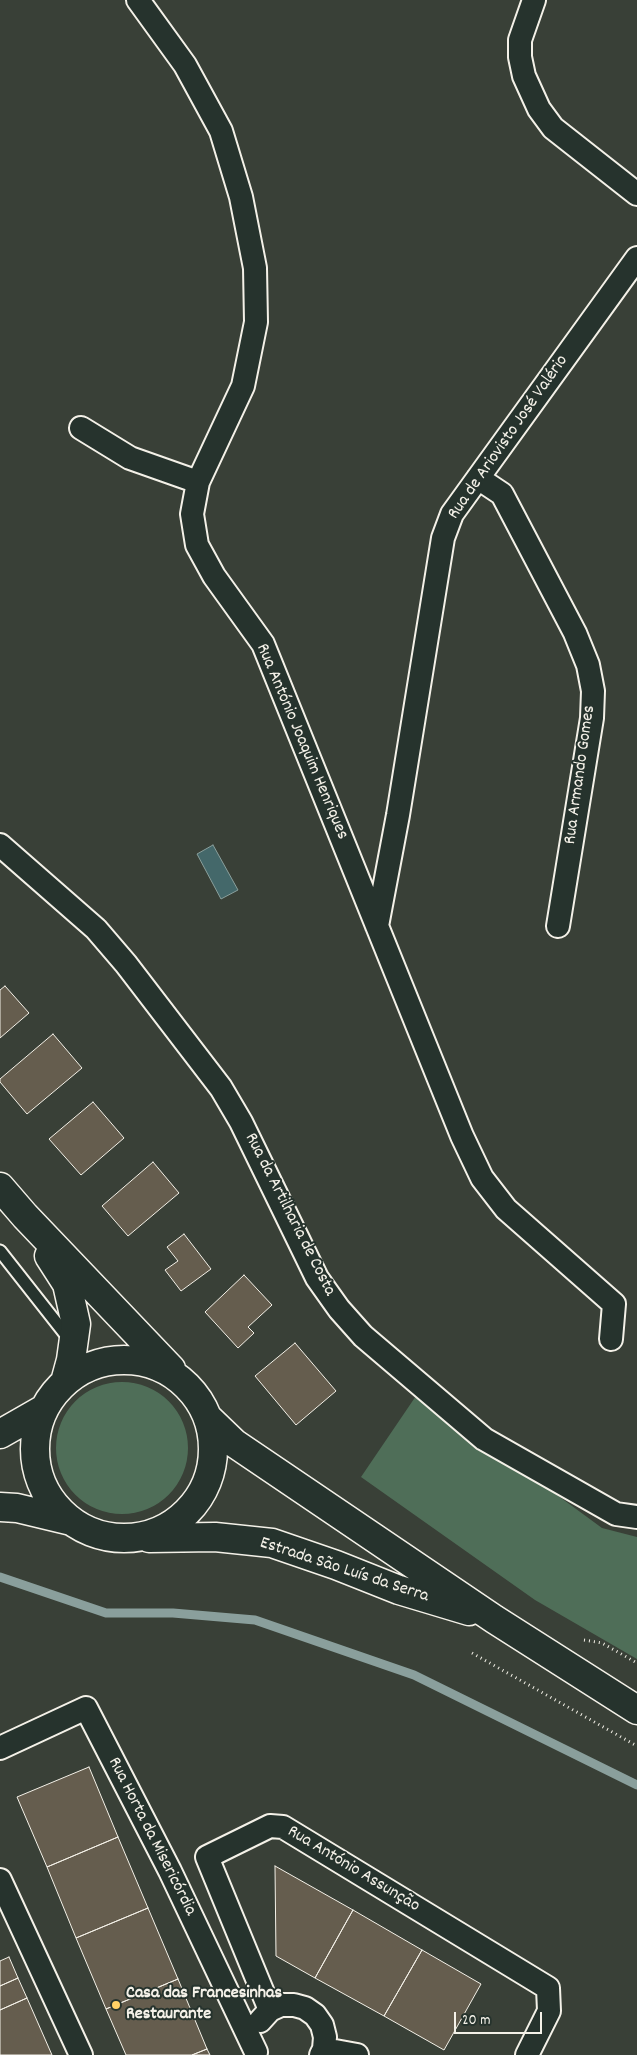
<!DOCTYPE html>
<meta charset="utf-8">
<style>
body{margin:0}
#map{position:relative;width:637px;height:2055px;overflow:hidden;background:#394037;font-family:Dekko,sans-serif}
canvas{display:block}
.scale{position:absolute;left:454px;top:2012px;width:88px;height:22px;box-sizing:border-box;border:2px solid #f4f1e8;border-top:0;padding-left:6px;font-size:15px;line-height:18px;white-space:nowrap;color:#f4f1e8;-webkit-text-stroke:4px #26332d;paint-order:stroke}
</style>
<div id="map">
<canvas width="637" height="2055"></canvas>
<div class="scale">20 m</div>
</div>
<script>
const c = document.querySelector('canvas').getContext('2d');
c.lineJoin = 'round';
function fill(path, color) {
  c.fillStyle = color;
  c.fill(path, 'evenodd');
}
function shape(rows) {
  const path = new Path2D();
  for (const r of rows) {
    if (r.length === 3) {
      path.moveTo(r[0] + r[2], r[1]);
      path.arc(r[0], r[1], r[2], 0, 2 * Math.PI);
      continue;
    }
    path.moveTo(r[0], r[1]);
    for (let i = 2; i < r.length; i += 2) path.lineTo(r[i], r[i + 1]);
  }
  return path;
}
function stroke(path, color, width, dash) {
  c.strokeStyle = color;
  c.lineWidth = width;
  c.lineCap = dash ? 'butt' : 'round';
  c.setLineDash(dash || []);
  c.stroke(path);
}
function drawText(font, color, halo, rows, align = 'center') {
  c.font = font + ' Dekko,sans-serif';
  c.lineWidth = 4;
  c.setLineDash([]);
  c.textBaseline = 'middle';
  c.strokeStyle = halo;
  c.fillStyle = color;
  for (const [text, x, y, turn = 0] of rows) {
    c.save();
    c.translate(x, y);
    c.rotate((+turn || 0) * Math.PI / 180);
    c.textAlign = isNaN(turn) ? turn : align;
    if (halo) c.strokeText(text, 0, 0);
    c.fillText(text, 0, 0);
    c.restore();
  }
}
fill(shape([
 [122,1448,66],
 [418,1393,602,1528,637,1537,637,1659,535,1600,361,1477]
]), '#4f6e58');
const water = shape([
 [213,845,238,890,221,899,197,854,213,845]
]);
fill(water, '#44686a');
stroke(water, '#8a9f9c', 1);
stroke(shape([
 [0,1577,106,1613,173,1613,255,1620,414,1675,637,1785]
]), '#8a9f9c', 9);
const building = shape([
 [5,986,29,1013,0,1038,0,990,5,986],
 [53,1034,82,1068,27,1114,0,1082,0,1079,53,1034],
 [93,1102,124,1138,81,1175,49,1139,93,1102],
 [153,1162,179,1193,128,1236,102,1206,153,1162],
 [184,1234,211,1269,181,1291,165,1270,178,1261,167,1247,184,1234],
 [244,1275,272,1305,248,1327,254,1333,238,1348,205,1312,244,1275],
 [295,1343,336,1391,296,1425,255,1376,295,1343],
 [89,1767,118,1837,47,1867,17,1797,89,1767],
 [118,1837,148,1908,76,1938,47,1867,118,1837],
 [275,1866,353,1910,315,1978,276,1956,275,1866],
 [148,1908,178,1979,106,2009,76,1938,148,1908],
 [353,1910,422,1950,384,2016,315,1978,353,1910],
 [422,1950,481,1984,444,2050,384,2016,422,1950],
 [9,1957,18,1978,0,1986,0,1961,9,1957],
 [18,1978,27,1998,0,2010,0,1986,18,1978],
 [178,1979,207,2049,192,2055,126,2055,106,2009,178,1979],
 [27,1998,52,2055,0,2055,0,2010,27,1998],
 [207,2049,210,2055,192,2055,207,2049]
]);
fill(building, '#655d4e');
stroke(building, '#f4f1e8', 1);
const lane = shape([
 [0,1251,70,1340]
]);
const street = shape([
 [138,0,185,65,221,131,241,197,255,268,256,322,243,386,198,482,192,514,197,545,214,576,263,644,462,1136,482,1178,506,1209,614,1304,611,1339],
 [534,0,520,40,520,57,524,76,539,109,553,128,637,194],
 [81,428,130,458,198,482],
 [478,478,502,494,575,633,588,665,593,691,592,718,558,926],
 [0,845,96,929,126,964,221,1088,241,1122,317,1278,339,1309,363,1336,484,1439,616,1514,637,1517],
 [377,926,398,815,443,538,452,514,637,258],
 [0,1748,86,1708,170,1871,256,2052],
 [0,1880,81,2055],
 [270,2010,207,1857,270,1826,283,1827,548,1988,549,2011,527,2055],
 [260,2021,270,2010,281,2005,294,2005,305,2008,315,2015,322,2025,325,2037,324,2049,321,2055],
 [324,2049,357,2055]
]);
const primary = shape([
 [0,1187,25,1216,171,1369],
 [49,1256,67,1284,76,1324,71,1360,65,1382],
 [124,1449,89],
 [208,1418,234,1443,494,1619,637,1710],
 [0,1434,44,1409],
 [0,1507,17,1508,71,1521],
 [149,1538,215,1537,272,1543,336,1565,399,1590,469,1611]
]);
stroke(lane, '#f4f1e8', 15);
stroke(street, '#f4f1e8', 26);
stroke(primary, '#f4f1e8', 31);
stroke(shape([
 [584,1640,602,1643,637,1663],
 [472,1653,637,1746]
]), '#f4f1e8', 3, [1, 4]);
stroke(lane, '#26332d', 11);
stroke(street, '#26332d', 22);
stroke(primary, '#26332d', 28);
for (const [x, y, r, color] of [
 [116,2005,5,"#ffd166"]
]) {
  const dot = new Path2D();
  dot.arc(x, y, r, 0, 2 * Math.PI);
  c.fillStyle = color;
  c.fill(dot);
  stroke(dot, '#26332d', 2);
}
drawText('18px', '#f4f1e8', '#26332d', [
 ["Rua de Ariovisto José Valério",509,438,-55],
 ["Rua António Joaquim Henriques",301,742,67],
 ["Rua Armando Gomes",581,775,-82],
 ["Rua da Artilharia de Costa",289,1215,63],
 ["Estrada São Luís da Serra",344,1571,18],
 ["Rua Horta da Misericórdia",151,1837,63],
 ["Rua António Assunção",353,1870,31]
]);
drawText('bold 18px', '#f4f1e8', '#26332d', [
 ["Casa das Francesinhas",126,1995],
 ["Restaurante",126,2016]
], 'left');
</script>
